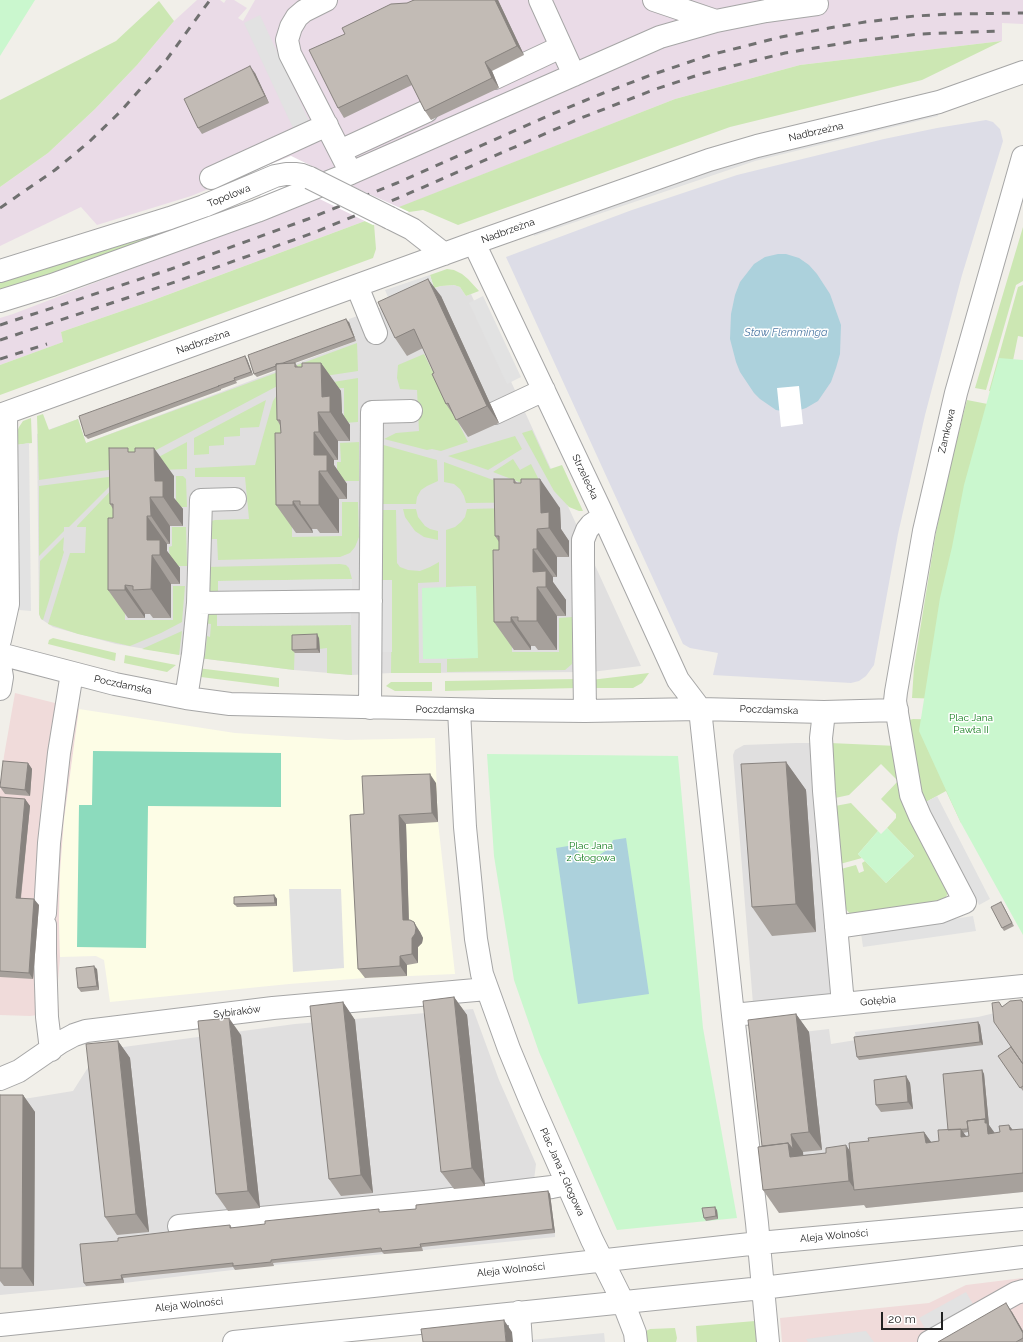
<!DOCTYPE html>
<meta charset="utf-8">
<style>
body{margin:0}
#map{position:relative;width:1023px;height:1342px;overflow:hidden;background:#f1efe9;font-family:Raleway,sans-serif}
canvas{display:block}
.scale{position:absolute;left:881px;top:1312px;width:62px;height:18px;box-sizing:border-box;border:2px solid #222;border-top:0;padding-left:5px;font-size:12px;line-height:14px;white-space:nowrap;color:#222;-webkit-text-stroke:3px #fff;paint-order:stroke}
</style>
<div id="map">
<canvas width="1023" height="1342"></canvas>
<div class="scale">20 m</div>
</div>
<script>
const c = document.querySelector('canvas').getContext('2d');
c.lineJoin = 'round';
function fill(path, color) {
  c.fillStyle = color;
  c.fill(path, 'evenodd');
}
function shape(rows) {
  const path = new Path2D();
  for (const r of rows) {
    path.moveTo(r[0], r[1]);
    for (let i = 2; i < r.length; i += 2) path.lineTo(r[i], r[i + 1]);
  }
  return path;
}
function stroke(path, color, width, dash) {
  c.strokeStyle = color;
  c.lineWidth = width;
  c.lineCap = dash ? 'butt' : 'round';
  c.setLineDash(dash || []);
  c.stroke(path);
}
function drawText(font, color, halo, rows, align = 'center') {
  c.font = font + ' Raleway,sans-serif';
  c.lineWidth = 3;
  c.setLineDash([]);
  c.textBaseline = 'middle';
  c.strokeStyle = halo;
  c.fillStyle = color;
  for (const [text, x, y, turn = 0] of rows) {
    c.save();
    c.translate(x, y);
    c.rotate((+turn || 0) * Math.PI / 180);
    c.textAlign = isNaN(turn) ? turn : align;
    if (halo) c.strokeText(text, 0, 0);
    c.fillText(text, 0, 0);
    c.restore();
  }
}
fill(shape([
 [454,285,460,287,466,296,471,294,641,666,591,672,391,673,352,675,294,670,199,658,116,644,53,627,41,619,39,614,37,434,78,419,86,443,356,341,349,322,349,319,441,286],
 [796,743,830,743,851,992,753,1004,733,755,735,750,744,745],
 [473,1009,499,1080,536,1164,532,1196,555,1233,555,1237,274,1265,124,1283,0,1295,0,1102,30,1098,73,1091,87,1069,105,1051,116,1048,295,1024],
 [1023,1010,1023,1192,866,1208,865,1205,779,1213,760,1037,829,1029,831,1044,856,1040,855,1032,978,1017,999,1012]
]), '#e0dfdf');
fill(shape([
 [15,693,79,709,64,820,60,873,59,920,60,957,57,993,59,1012,30,1016,0,1015,0,792,4,756],
 [1023,1278,1023,1342,782,1342,780,1318,929,1303,966,1285]
]), '#f0dbda');
fill(shape([
 [197,0,220,0,224,3,226,0,234,0,247,8,238,18,243,21,255,0,1023,0,1023,24,1002,23,1002,41,800,65,675,99,365,221,151,301,61,332,64,342,0,365,0,318,13,314,317,198,354,186,291,156,191,196,97,225,81,207,0,246,0,187,48,153,95,109,137,65,174,21]
]), '#eadbe7');
fill(shape([
 [79,709,235,733,346,740,435,738,438,822,455,974,365,978,289,984,110,1002,104,960,96,956,60,957,59,920,60,873,64,820]
]), '#fdfde6');
fill(shape([
 [159,1,174,21,137,65,95,109,48,153,0,187,0,100,116,41],
 [1002,41,922,80,730,127,458,225,423,210,409,212,399,207,675,99,800,65],
 [365,221,374,224,376,249,373,258,0,395,0,365,63,342,61,332,151,301],
 [184,226,147,243,0,292,0,282],
 [1023,227,1023,281,1016,285,986,390,975,388],
 [447,269,454,270,462,274,468,279,479,291,466,296,460,287,454,285,441,286,434,288,430,275],
 [1023,285,1023,337,1018,336,1006,395,989,391,1018,287],
 [357,343,358,371,285,382,122,468,39,480,37,416,43,414,49,430,78,419,86,443],
 [424,354,468,442,441,451,432,449,427,450,384,439,396,433,419,431,417,390,400,389,397,378,398,365],
 [358,378,358,422,344,423,344,388,293,390,292,537,342,536,342,502,358,502,359,537,355,547,350,553,340,557,218,560,217,539,205,539,208,522,215,520,249,519,245,477,195,477,195,468,255,465,273,401,277,395,290,389],
 [266,400,259,427,240,428,240,436,224,437,224,445,209,446,209,454,194,455,194,438],
 [967,400,1003,407,945,699,912,698,914,667,936,532,950,466],
 [31,418,32,443,16,445,16,434,19,427,23,421],
 [532,430,550,469,562,465,583,511,579,511,569,507,554,491,522,433],
 [515,436,522,449,488,470,448,456],
 [187,442,187,469,132,471],
 [359,442,359,481,337,481,337,462,341,462,340,443],
 [380,444,437,460,438,481,427,486,421,490,417,497,416,504,379,504],
 [513,459,520,470,531,464,545,492,493,472],
 [444,462,553,502,466,503,464,496,460,489,454,484,444,482],
 [116,476,118,478,69,527,64,527,64,531,39,556,39,486],
 [176,476,183,476,186,479,187,507,176,507],
 [124,477,125,620,173,620,173,586,185,586,182,622,161,633,130,646,78,634,48,624,70,553,85,553,86,527,77,527,77,526],
 [512,508,512,652,559,652,559,618,572,617,572,664,565,670,447,672,447,659,477,658,476,586,446,587,446,530,455,527,461,522,465,517,467,509],
 [403,509,416,509,418,517,425,526,430,529,438,531,438,540,424,537,415,531,405,517],
 [379,510,396,510,397,563,400,567,408,570,420,571,430,567,439,562,439,582,418,583,419,663,441,663,441,673,391,673,392,580,380,580],
 [172,527,186,527,187,566,170,566,169,547,172,546],
 [64,537,63,550,64,552,43,620,41,619,39,614,40,561],
 [340,564,346,565,349,568,352,579,218,581,218,596,205,596,206,567],
 [204,610,217,611,217,626,351,625,352,675,327,673,327,648,319,649,295,638,294,670,199,658,199,655,205,656,207,636,210,637,211,624,202,623],
 [182,631,179,655,142,649],
 [53,638,116,653,115,661,48,644,49,640],
 [125,655,176,665,167,672,124,663],
 [197,668,279,678,279,687,201,677],
 [649,673,642,683,633,688,591,688,591,680],
 [578,679,578,688,445,691,445,681],
 [391,682,432,682,432,691,395,691,386,686],
 [913,719,957,720,961,823,946,791,926,802,922,803,909,720],
 [830,743,897,746,948,892,945,900,851,915,845,908,841,869,856,865,859,873,864,871,862,863,865,861,886,883,914,856,887,828,896,818,896,814,881,799,898,781,881,764,849,795,835,798],
 [851,803,878,831,858,854,862,858,840,864,835,806],
 [755,1321,758,1342,697,1342,696,1326],
 [675,1328,677,1338,676,1342,647,1342,646,1331,650,1329]
]), '#cce7b3');
fill(shape([
 [0,0,35,0,0,56],
 [999,358,1023,360,1023,935,961,823,919,731,940,598,952,547,964,485],
 [476,586,478,658,423,659,422,588],
 [487,754,678,756,703,1028,737,1218,617,1230,539,1052,514,980,494,856],
 [887,828,914,856,886,883,858,854,878,831,881,834]
]), '#caf7ce');
fill(shape([
 [93,751,281,753,281,807,148,806,146,948,77,947,79,805,92,805]
]), '#8cdbbd');
fill(shape([
 [260,15,309,121,293,128,244,23],
 [937,111,938,116,755,161,534,236,532,230,752,155],
 [430,275,434,288,391,304,385,290],
 [483,296,521,377,507,384,469,303],
 [29,443,31,611,19,610,16,445],
 [352,579,352,593,218,596,218,581],
 [380,580,392,580,392,652,380,652],
 [351,609,351,625,217,626,217,611],
 [937,796,990,899,979,905,926,802],
 [289,889,341,889,344,968,293,972],
 [973,916,976,931,863,947,861,933],
 [966,1292,974,1306,927,1332,919,1318],
 [866,1331,874,1342,808,1342,806,1339],
 [604,1333,605,1342,530,1342,530,1340]
]), '#e2e2e2');
fill(shape([
 [986,120,993,122,1000,129,1003,141,962,275,925,415,898,534,874,665,866,676,859,681,851,683,713,675,718,653,690,648,683,644,506,257,632,210,737,175,884,139,937,128]
]), '#dddde7');
fill(shape([
 [778,254,786,254,799,258,809,265,817,274,830,294,841,325,840,354,836,368,831,382,818,401,806,408,797,411,787,412,776,410,760,399,754,393,740,372,736,362,730,339,731,314,735,295,740,282,754,264,765,257],
 [626,838,649,994,578,1004,556,848,574,845,580,854,588,858,596,857,610,848,613,840]
]), '#acd1dc');
fill(shape([
 [291,156,354,187,409,212,373,225,293,186,261,197,251,172],
 [799,386,803,424,781,427,777,388]
]), '#fff');
const minor = shape([
 [326,0,304,11,297,17,291,27,287,40,290,54,351,173],
 [540,0,574,75],
 [654,0,716,21],
 [495,78,561,47],
 [340,151,427,111],
 [211,178,327,125],
 [390,218,412,229,444,254],
 [474,243,600,509,678,680,700,709],
 [0,271,170,218,204,206,275,176,286,174,295,174,302,175,310,178],
 [357,286,376,333],
 [0,301,52,285,257,211,351,173,660,37,716,21,766,11,817,4],
 [495,413,544,390],
 [0,415,474,243,709,160,757,146,939,102,1023,72],
 [198,603,371,601],
 [0,640,8,604,6,413],
 [0,654,115,684,186,698,230,704,494,710,585,711,700,709,824,712,897,710],
 [0,665,2,677,0,689],
 [186,698,193,654,198,603,201,500,235,499],
 [370,708,372,412,411,411],
 [700,709,733,1015,757,1223,768,1342],
 [459,710,465,827,476,939,482,974,509,1049,531,1102,592,1240,623,1302,635,1333,636,1342],
 [585,711,583,562,583,540,587,530,591,525,603,517],
 [824,712,821,738,824,791,843,1004],
 [45,913,49,843,59,753,72,673],
 [45,925,45,953,47,1017,51,1050],
 [836,927,940,912,965,902,920,816,911,795,895,701,896,692,924,531,956,393,1023,157],
 [733,1015,1023,986],
 [0,1079,19,1071,61,1042,74,1035,86,1031,273,1008,487,989],
 [179,1226,435,1201,552,1187,567,1184],
 [519,1312,521,1342],
 [0,1325,373,1286,759,1243,1023,1219],
 [234,1342,762,1288,1023,1257],
 [929,1342,1016,1293,1023,1291]
]);
stroke(minor, '#a6a6a6', 24);
stroke(minor, '#fff', 22);
stroke(shape([
 [0,208,55,170,89,142,121,111,167,59,210,0],
 [0,325,171,269,308,219,397,183,550,115,601,94,651,75,710,55,781,37,829,28,865,22,915,16,952,14,1023,13],
 [0,340,175,282,313,233,403,196,581,118,656,89,701,74,785,53,856,41,920,34,1000,31],
 [0,359,47,344]
]), '#707070', 3, [8, 8]);
const minorBridge = shape([
 [310,178,390,218]
]);
stroke(minorBridge, '#a6a6a6', 24, []);
stroke(minorBridge, '#fff', 22);
fill(shape([
 [414,0,498,0,524,55,492,71,499,88,431,120,425,111,412,85,344,118,338,108,345,34],
 [255,73,269,103,202,134,198,128],
 [441,296,499,423,468,437,446,404,434,373,423,348,407,356,395,338],
 [349,322,356,341,295,363,298,367,302,367,321,363,341,391,342,413,350,425,350,441,338,441,338,460,334,460,334,465,347,484,347,499,339,499,339,533,320,533,317,529,312,529,313,533,296,533,276,505,281,433,280,425,277,420,276,370,257,377,254,374],
 [245,356,247,359,253,375,236,381,237,383,221,389,221,390,88,439,85,436],
 [130,452,174,476,174,498,183,509,183,526,170,526,170,544,167,544,167,551,180,568,180,584,171,584,171,618,153,618,150,614,145,614,145,618,128,618,108,590,113,518,113,509,110,504],
 [514,479,517,483,560,508,561,529,569,541,569,557,557,557,557,577,553,577,553,582,566,600,566,616,557,616,557,650,538,650,535,646,531,646,531,650,514,650,494,622,499,550,499,542,495,536],
 [319,638,320,653,295,653,292,650],
 [786,762,806,790,816,932,772,936,752,907],
 [28,763,32,769,30,796,5,794,0,787],
 [436,783,438,822,406,824,409,920,420,932,423,938,422,943,418,947,418,963,407,965,407,976,365,978,358,969,364,814],
 [0,797,25,799,30,806,21,898,39,905,33,979,0,977],
 [274,895,277,899,277,906,237,907,234,904],
 [1003,905,1014,926,1004,931,1002,928],
 [97,969,99,990,81,992,78,988],
 [454,997,467,1015,485,1186,454,1189,441,1172],
 [1021,1000,1023,1002,1023,1091,998,1056,1011,1047,1002,1007],
 [343,1002,355,1020,373,1193,341,1196,329,1179],
 [796,1014,809,1032,822,1150,803,1152,803,1155,850,1151,869,1141,924,1132,931,1142,939,1141,948,1130,982,1070,984,1074,989,1125,994,1133,1023,1129,1023,1192,866,1208,864,1205,779,1213,763,1190,762,1146],
 [968,1132,969,1136,966,1136,963,1133],
 [978,1022,980,1025,983,1045,859,1060,857,1057],
 [241,1035,260,1208,228,1211,216,1194],
 [118,1041,130,1058,149,1232,117,1235,105,1217],
 [906,1076,910,1083,913,1109,881,1112,876,1105],
 [0,1095,23,1095,35,1112,34,1286,4,1286,0,1281],
 [548,1191,550,1194,555,1233,422,1247,423,1251,384,1254,382,1252,273,1263,274,1266,235,1270,233,1267,123,1278,124,1283,86,1286,84,1283,118,1241,230,1225,232,1228,416,1209],
 [717,1210,718,1219,706,1221,704,1218],
 [1012,1312,1023,1331,1023,1342,938,1342]
]), '#a7a19c');
fill(shape([
 [495,0,498,0,524,55,517,46],
 [485,62,492,71,499,88,492,78],
 [250,66,255,73,269,103,265,96],
 [428,279,441,296,499,423,487,406],
 [346,319,349,322,356,341,354,337],
 [245,356,247,359,253,375,251,372],
 [321,363,341,391,342,413,350,425,350,441,330,412,322,397],
 [318,412,338,441,338,460,319,432],
 [314,432,334,460,334,465,347,484,347,499,327,471,314,455],
 [154,448,174,476,174,498,183,509,183,526,163,497,155,481],
 [319,471,339,499,339,533,319,505],
 [540,479,560,508,561,529,569,541,569,557,549,528,541,513],
 [150,497,170,526,170,544,151,516],
 [293,501,312,529,313,533,293,505],
 [147,516,167,544,167,551,180,568,180,584,160,555,147,540],
 [537,529,557,557,557,577,537,549],
 [533,549,553,577,553,582,566,600,566,616,546,587,533,572],
 [152,555,171,584,171,618,151,589],
 [125,585,145,614,145,618,125,590],
 [537,587,557,616,557,650,537,621],
 [511,617,531,646,531,650,511,622],
 [317,634,319,638,320,653,317,649],
 [786,762,806,790,816,932,796,904],
 [28,763,32,769,30,796,25,790],
 [430,774,436,783,438,822,432,813],
 [25,799,30,806,20,904,16,898],
 [399,815,406,824,409,930,403,920],
 [274,895,277,899,277,906,275,903],
 [34,899,39,905,33,979,29,973],
 [414,922,420,932,423,938,422,943,418,947,418,963,412,954,412,938],
 [400,956,407,965,407,976,400,966],
 [94,966,97,969,99,990,97,986],
 [454,997,467,1015,485,1186,472,1168],
 [343,1002,355,1020,373,1193,361,1175],
 [796,1014,809,1032,822,1150,809,1132],
 [229,1018,241,1035,260,1208,248,1191],
 [978,1022,980,1025,983,1045,980,1042],
 [118,1041,130,1058,149,1232,136,1214],
 [982,1070,984,1074,989,1125,997,1136,988,1134,985,1123],
 [906,1076,910,1083,913,1109,908,1102],
 [23,1095,35,1112,34,1286,22,1268],
 [1009,1125,1022,1142,1010,1130],
 [961,1129,973,1146,961,1137],
 [924,1132,936,1149,926,1143],
 [791,1134,803,1152,806,1180,790,1157,788,1143],
 [846,1145,862,1169,855,1190,849,1181],
 [548,1191,550,1194,555,1233,553,1229],
 [715,1207,717,1210,718,1219,716,1216],
 [121,1275,123,1278,124,1283,122,1279],
 [1006,1303,1012,1312,1023,1331,1023,1333],
 [504,1320,512,1332,513,1342,506,1342]
]), '#88837f');
const building = shape([
 [414,0,495,0,517,46,485,62,492,78,425,111,407,75,338,108,309,50,345,34,342,28,391,4,407,3,414,0],
 [250,66,265,96,198,128,184,99,250,66],
 [428,279,487,406,456,420,448,403,446,404,432,374,434,373,414,329,395,338,378,302,428,279],
 [346,319,354,337,283,363,276,364,276,366,254,374,248,355,346,319],
 [245,356,251,372,234,378,235,380,218,386,219,386,85,436,79,416,245,356],
 [295,363,295,367,302,367,302,363,321,363,322,397,330,396,330,412,318,412,319,432,314,432,314,455,327,455,327,471,319,471,319,505,300,505,300,501,293,501,293,505,276,505,275,433,281,433,280,420,277,420,276,364,295,363],
 [109,448,128,448,128,452,135,452,135,448,154,448,155,481,163,481,163,497,150,497,151,516,147,516,147,540,160,540,160,555,152,555,151,589,133,590,133,586,125,585,125,590,108,590,108,518,113,518,113,504,110,504,109,448],
 [494,479,514,479,514,483,521,483,521,479,540,479,541,513,549,512,549,528,537,529,537,549,533,549,533,572,546,571,546,587,537,587,537,621,518,621,518,617,511,617,511,622,494,622,493,550,499,550,499,536,495,536,494,479],
 [317,634,317,649,292,650,292,635,317,634],
 [3,761,28,763,25,790,0,787,3,761],
 [786,762,796,904,752,907,741,764,786,762],
 [430,774,432,813,399,815,403,920,410,920,414,922,416,928,415,934,412,938,412,954,400,956,400,966,358,969,350,815,364,814,362,776,430,774],
 [0,797,25,799,16,898,34,899,29,973,0,971,0,797],
 [274,895,275,903,234,904,234,897,274,895],
 [1001,902,1012,923,1002,928,991,907,1001,902],
 [94,966,97,986,78,988,76,968,94,966],
 [454,997,472,1168,441,1172,423,1001,454,997],
 [1021,1000,1022,1002,1023,1002,1023,1064,994,1022,992,1003,999,1002,1002,1007,1010,1001,1021,1000],
 [343,1002,361,1175,329,1179,310,1006,343,1002],
 [796,1014,809,1132,791,1134,793,1149,788,1143,762,1146,748,1020,796,1014],
 [229,1018,248,1191,216,1194,198,1021,229,1018],
 [978,1022,980,1042,857,1057,854,1037,978,1022],
 [118,1041,136,1214,105,1217,86,1044,118,1041],
 [1011,1047,1023,1064,1023,1086,1020,1088,998,1056,1011,1047],
 [982,1070,986,1121,985,1119,967,1121,968,1129,948,1130,943,1074,982,1070],
 [906,1076,908,1102,876,1105,874,1080,906,1076],
 [0,1095,23,1095,22,1268,0,1268,0,1095],
 [985,1119,985,1123,987,1123,988,1134,1000,1132,999,1126,1009,1125,1010,1130,1023,1129,1023,1173,854,1190,849,1143,869,1141,868,1138,924,1132,926,1143,939,1141,938,1130,961,1129,961,1137,969,1136,967,1121,985,1119],
 [788,1143,790,1157,826,1153,826,1148,846,1145,849,1181,763,1190,758,1147,788,1143],
 [548,1191,553,1229,420,1244,421,1247,382,1251,381,1248,271,1260,271,1262,233,1266,233,1263,121,1275,122,1279,84,1283,80,1244,118,1241,118,1238,192,1229,230,1225,230,1228,265,1224,265,1221,379,1209,379,1212,416,1209,416,1205,548,1191],
 [715,1207,716,1216,704,1218,702,1208,715,1207],
 [1006,1303,1023,1333,1023,1338,1016,1342,938,1342,1006,1303],
 [504,1320,506,1342,423,1342,421,1329,504,1320]
]);
fill(building, '#c2bbb5');
stroke(building, '#88837f', 1);
drawText('10px', '#222', '#fff', [
 ["Nadbrzeżna",816,132,-13],
 ["Topolowa",229,196,-22],
 ["Nadbrzeżna",508,231,-20],
 ["Nadbrzeżna",203,342,-20],
 ["Zamkowa",947,431,-77],
 ["Strzelecka",585,477,65],
 ["Poczdamska",123,685,12],
 ["Poczdamska",445,710,1],
 ["Poczdamska",769,710,2],
 ["Gołębia",878,1001,-6],
 ["Sybiraków",237,1012,-7],
 ["Plac Jana z Głogowa",562,1172,66],
 ["Aleja Wolności",834,1236,-5],
 ["Aleja Wolności",511,1270,-6],
 ["Aleja Wolności",189,1305,-6]
]);
drawText('10px', '#137d1c', '#fff', [
 ["Plac Jana",971,718],
 ["Pawła II",971,730],
 ["Plac Jana",591,846],
 ["z Głogowa",591,858]
]);
drawText('italic 11px', '#4f7aa5', '#fff', [
 ["Staw Flemminga",786,333]
]);
</script>
